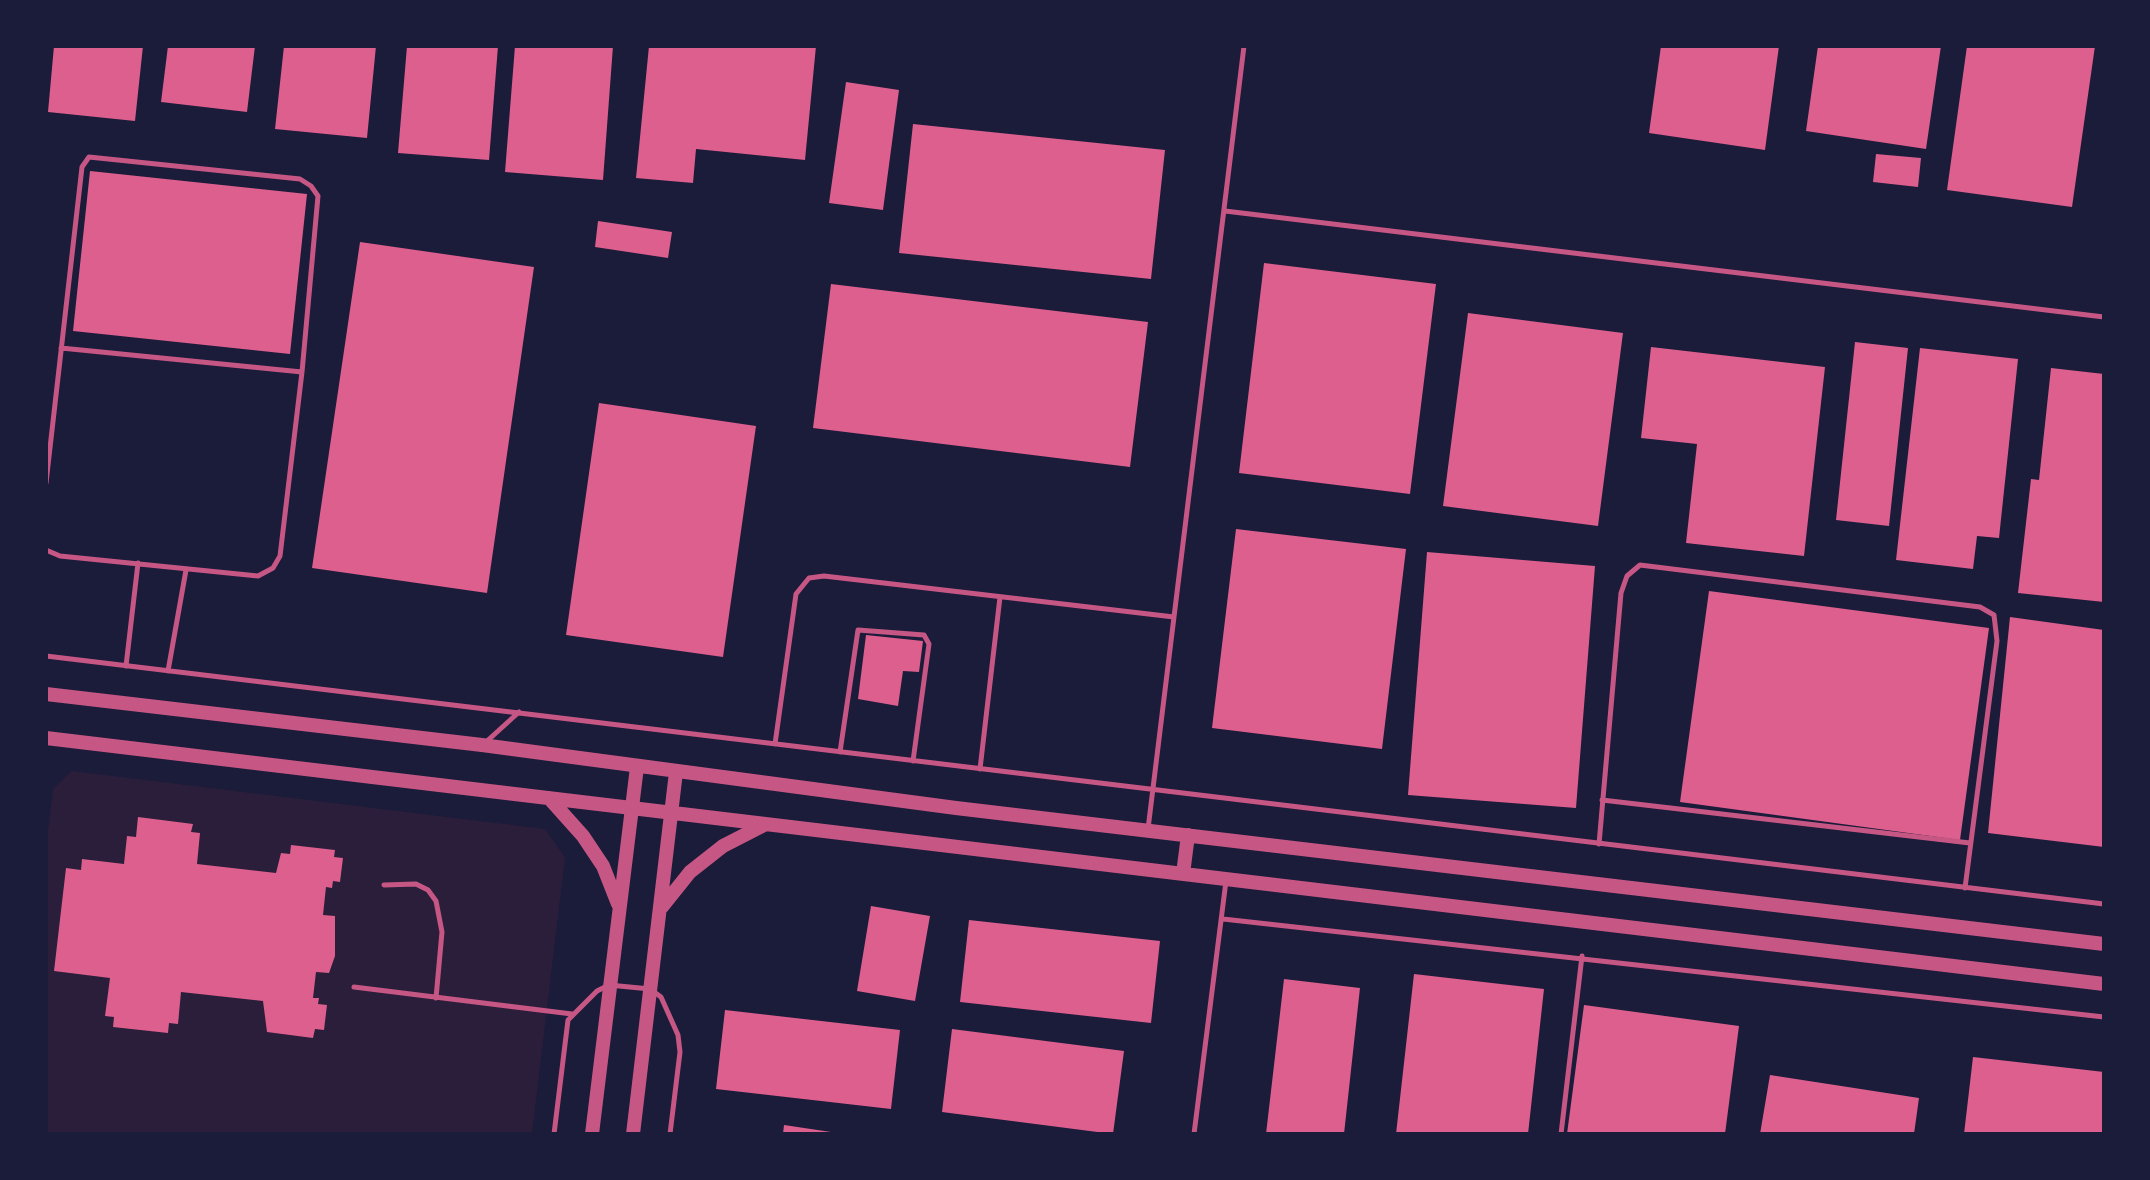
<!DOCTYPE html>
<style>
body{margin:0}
#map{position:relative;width:2150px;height:1180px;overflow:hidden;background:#1b1b3a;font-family:"Fira Sans Condensed",sans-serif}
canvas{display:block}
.frame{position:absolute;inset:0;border:48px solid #1b1b3a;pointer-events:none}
</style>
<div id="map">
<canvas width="2150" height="1180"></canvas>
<div class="frame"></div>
</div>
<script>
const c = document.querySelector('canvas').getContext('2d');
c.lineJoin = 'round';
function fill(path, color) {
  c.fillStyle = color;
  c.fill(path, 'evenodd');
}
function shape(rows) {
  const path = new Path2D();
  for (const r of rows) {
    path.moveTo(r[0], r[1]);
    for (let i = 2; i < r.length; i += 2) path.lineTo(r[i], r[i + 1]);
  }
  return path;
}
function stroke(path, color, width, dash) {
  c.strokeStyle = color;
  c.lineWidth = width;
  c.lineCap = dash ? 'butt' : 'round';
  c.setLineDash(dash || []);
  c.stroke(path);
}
fill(shape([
 [72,771,545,829,565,857,532,1134,46,1134,46,848,53,789]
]), '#2a1e3b');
fill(shape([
 [54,46,143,46,135,121,48,112],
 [168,46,255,46,247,112,161,102],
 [284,46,376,46,367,138,275,129],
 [407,46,498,46,489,160,398,153],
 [515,46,613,46,603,180,505,172],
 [649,46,816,46,805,160,696,149,693,183,636,178],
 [1661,46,1779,46,1765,150,1649,133],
 [1818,46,1941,46,1926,149,1806,131],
 [1967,46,2095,46,2072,207,1947,190],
 [846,82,899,90,883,210,829,203],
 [913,124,1165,150,1151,279,899,253],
 [1876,154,1921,158,1918,187,1873,182],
 [90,171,307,194,290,354,73,331],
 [598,221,672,232,668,258,595,247],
 [360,242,534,267,487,593,312,568],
 [1264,263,1436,284,1410,494,1239,473],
 [831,284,1148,322,1130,467,813,428],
 [1468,313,1623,333,1598,526,1443,506],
 [1855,342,1908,348,1889,526,1836,520],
 [1651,347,1825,367,1804,556,1686,543,1697,444,1641,438],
 [1920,348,2018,359,1999,538,1977,536,1973,569,1896,560],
 [2051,368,2104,374,2104,602,2018,593,2031,479,2039,480],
 [599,403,756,426,723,657,566,635],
 [1236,529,1406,549,1382,749,1212,728],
 [1427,552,1595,566,1576,808,1408,795],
 [1709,591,1989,628,1960,840,1680,802],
 [2010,617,2104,630,2104,847,1988,833],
 [866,635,923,641,919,672,903,671,898,706,858,699],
 [138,817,193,824,191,832,200,833,197,864,276,873,281,853,290,854,291,845,335,850,334,857,343,858,340,882,333,881,332,888,326,887,323,915,335,916,335,956,329,973,316,972,313,998,319,998,318,1004,327,1005,324,1030,315,1029,313,1038,267,1032,263,1001,181,992,178,1024,169,1023,168,1033,113,1027,114,1017,105,1016,110,978,54,971,66,868,81,870,82,859,124,864,127,836,136,837],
 [871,906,930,916,915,1001,857,991],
 [969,920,1160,941,1151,1023,960,1002],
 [1414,974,1544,989,1528,1134,1396,1134],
 [1284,979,1360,988,1344,1134,1266,1134],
 [1584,1005,1739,1026,1725,1134,1567,1134],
 [725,1010,900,1030,891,1109,716,1089],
 [952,1029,1124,1051,1113,1134,942,1112],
 [1973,1057,2104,1072,2104,1134,1964,1134],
 [1770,1075,1919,1098,1914,1134,1760,1134],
 [784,1125,831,1132,831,1134,783,1134]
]), '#dd5f8e');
stroke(shape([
 [1225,211,2104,317],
 [61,348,302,372],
 [46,483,82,167,89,157,300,179,311,186,318,196,302,372,280,556,273,568,258,576,60,556,46,550],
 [46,656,2104,904],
 [126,666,138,563],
 [168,671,186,570],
 [486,742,519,712],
 [775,744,796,594,809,578,824,576,1174,617],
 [840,752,858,630,924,635,929,644,913,761],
 [980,769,1000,597],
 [1602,800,1970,843],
 [1148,829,1244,46],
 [1599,844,1621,593,1627,576,1640,565,1980,607,1994,615,1997,641,1965,888],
 [384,885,416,884,428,890,436,901,442,932,436,998],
 [1223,919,2104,1017],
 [354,987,572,1014],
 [554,1134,568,1020,597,991,609,985,650,989,661,997,678,1035,680,1052,670,1134],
 [1194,1134,1226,881],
 [1561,1134,1582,956]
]), '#c65784', 5);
stroke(shape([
 [46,694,482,745,956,808,2104,944],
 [46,738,2104,984],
 [549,798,583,836,603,866,618,904],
 [1183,874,1188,835],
 [662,907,690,872,723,846,762,826],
 [592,1134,637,767],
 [633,1134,676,772]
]), '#c65784', 14);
</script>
